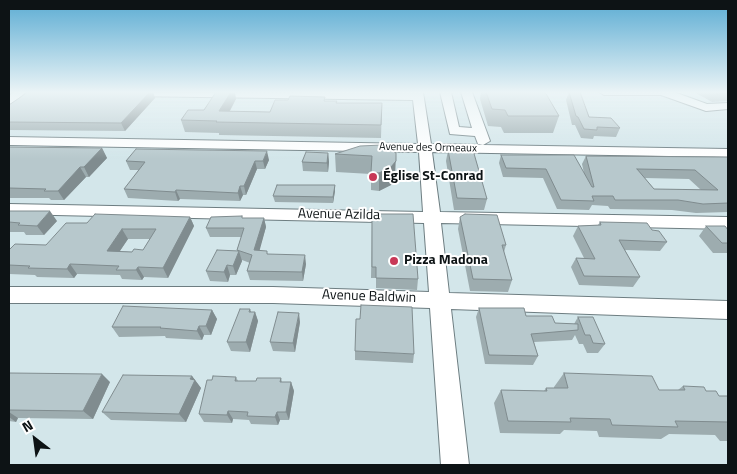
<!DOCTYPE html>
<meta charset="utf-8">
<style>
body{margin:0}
#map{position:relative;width:737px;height:474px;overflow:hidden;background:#d3e6ea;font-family:"Titillium Web",sans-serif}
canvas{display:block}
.frame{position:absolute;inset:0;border:10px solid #0d1315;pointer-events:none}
.north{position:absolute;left:10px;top:414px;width:50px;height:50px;-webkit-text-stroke:4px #fff;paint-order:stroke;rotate:330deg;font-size:14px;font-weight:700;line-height:20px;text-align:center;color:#0d1315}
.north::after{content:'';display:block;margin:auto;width:18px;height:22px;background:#0d1315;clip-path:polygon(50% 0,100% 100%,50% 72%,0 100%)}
</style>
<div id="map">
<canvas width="737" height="474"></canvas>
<div class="frame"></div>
<div class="north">N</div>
</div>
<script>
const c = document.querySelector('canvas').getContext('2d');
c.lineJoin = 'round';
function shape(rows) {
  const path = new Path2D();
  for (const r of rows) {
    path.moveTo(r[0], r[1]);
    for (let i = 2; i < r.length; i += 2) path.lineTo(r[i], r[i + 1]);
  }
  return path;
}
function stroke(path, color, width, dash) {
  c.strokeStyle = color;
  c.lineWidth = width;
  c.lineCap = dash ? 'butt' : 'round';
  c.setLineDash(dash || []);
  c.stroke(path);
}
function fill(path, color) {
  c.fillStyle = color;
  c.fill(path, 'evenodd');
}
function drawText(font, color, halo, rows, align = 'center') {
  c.font = font + ' "Titillium Web",sans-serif';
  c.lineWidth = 4;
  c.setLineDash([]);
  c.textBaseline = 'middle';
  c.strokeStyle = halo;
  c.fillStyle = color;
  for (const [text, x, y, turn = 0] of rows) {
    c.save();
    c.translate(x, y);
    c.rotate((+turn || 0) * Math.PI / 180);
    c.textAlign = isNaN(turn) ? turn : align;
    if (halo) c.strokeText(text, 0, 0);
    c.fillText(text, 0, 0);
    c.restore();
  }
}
const minor = shape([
 [13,92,26,92,13,103,9,104,9,96,13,92],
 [329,92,423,92,431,144,483,145,478,144,475,136,450,134,440,92,451,92,459,127,472,128,461,92,472,92,490,141,483,145,728,149,728,157,432,152,440,212,728,217,728,229,441,223,449,293,728,301,728,319,451,309,469,465,441,465,430,308,273,303,9,303,9,287,273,287,429,292,424,223,9,214,9,204,423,212,419,152,9,145,9,137,418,144,413,100,131,96,126,93,329,92],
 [599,92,674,92,707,104,728,103,728,109,706,111,661,95,604,95,599,92]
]);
stroke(minor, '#6d7d81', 2);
fill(minor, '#fff');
fill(shape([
 [28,92,153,92,155,98,125,131,9,130,9,105],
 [481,92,545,92,559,116,553,133,504,133,501,127,488,126,480,99],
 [569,92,589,117,620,128,616,137,594,136,593,139,581,138,575,125,572,125,566,100],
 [694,92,728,92,728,101,712,102],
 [236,99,230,111,270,112,325,101,337,103,382,103,381,138,219,135,219,133,185,132,181,120,204,110],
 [382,145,395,179,391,185,379,191,371,190,371,174,336,172,335,154],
 [9,147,102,148,107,158,89,177,86,177,64,200,51,200,49,198,9,198],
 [448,150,487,199,484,210,454,210,446,161],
 [328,153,329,162,328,172,303,171,302,162],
 [501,155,584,173,582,164,586,156,728,157,728,212,696,213,672,210,610,209,608,206,592,205,589,210,557,209,543,178,503,177,499,163],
 [645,178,689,179,701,190,654,189],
 [269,160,265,169,257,169,246,195,243,195,240,201,180,199,178,201,128,198,124,189,139,170,130,170,126,161],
 [335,185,335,191,333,203,275,202,273,196],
 [9,211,57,221,44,235,26,235,24,232,9,232],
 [372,214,418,279,417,290,376,288,376,278,371,278],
 [190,217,194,226,168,278,144,277,142,280,122,279,120,275,77,274,74,278,37,277,35,275,9,274,9,250,46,245,87,223],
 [128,239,150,239,143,250,132,252,120,251],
 [460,217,506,245,504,252,512,280,508,292,470,291,458,229],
 [243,218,264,218,266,227,259,250,268,254,306,264,303,281,250,280,247,271,250,263,242,260,242,261,236,275,230,275,228,282,210,281,206,271,237,251,237,250,241,237,210,237,206,228],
 [600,222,652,230,667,242,660,251,625,250,640,277,633,287,579,285,571,267,576,258,584,258,573,236,578,226,598,225],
 [706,226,728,230,728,253,713,253,699,236],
 [479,308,526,316,555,323,574,324,578,317,605,344,598,353,587,353,583,344,579,344,575,335,572,340,534,342,538,356,533,365,485,364,476,317],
 [212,310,217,319,211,335,204,335,202,340,166,338,165,336,119,337,112,327],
 [251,312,255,312,258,321,250,352,231,351,227,342],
 [300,322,295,352,273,351,270,342],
 [355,351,414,354,413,363,355,360],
 [9,373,110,382,93,419,18,418,16,422,9,421],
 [564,373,659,390,678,390,683,386,706,391,719,396,728,396,728,441,720,441,715,435,669,434,661,439,599,437,597,431,564,430,560,434,500,433,494,403,501,390,544,391,546,388,554,388,554,387],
 [192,376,201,388,186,422,111,420,102,412],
 [236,377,238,381,256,381,281,378,282,382,291,382,294,391,289,420,280,420,278,425,251,424,249,420,233,419,232,423,204,422,199,414]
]), '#9dacaf');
fill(shape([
 [150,92,153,92,155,98,125,131,121,123],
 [231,92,235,92,236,99,223,123,219,111],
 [102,148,107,158,89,177,84,167],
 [267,151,269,160,265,169,263,161],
 [328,153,329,162,328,172,327,163],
 [396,153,395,179,391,185,379,191,379,173],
 [255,161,257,169,246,195,244,186],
 [80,167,86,177,64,200,58,191],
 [335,185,335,191,333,203,333,197],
 [240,186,243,195,240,201,238,193],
 [176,190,180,199,178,201,175,192],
 [50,211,57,221,44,235,37,226],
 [190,217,194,226,168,278,163,268],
 [264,218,266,227,257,260,254,250],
 [122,229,128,239,113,261,107,251],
 [239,251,242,261,236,275,233,266],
 [305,255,306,264,303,281,302,272],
 [70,264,77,274,74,278,67,269],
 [227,265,230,275,228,282,224,272],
 [138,267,144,277,142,280,136,270],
 [250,309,253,318,255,312,258,321,250,352,246,342],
 [212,310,217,319,211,335,206,326],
 [299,313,300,322,295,352,293,343],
 [199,326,204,335,202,340,197,331],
 [102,374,110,382,93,419,83,411],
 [192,376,201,388,186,422,179,414],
 [291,382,294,391,289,420,286,412],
 [228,411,233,419,232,423,227,415],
 [9,412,18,418,16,422,9,417],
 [277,412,280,420,278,425,275,417]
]), '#808c8f');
const building = shape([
 [28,92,150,92,121,123,9,122,9,105,28,92],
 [216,92,231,92,219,111,270,112,275,100,288,100,290,96,325,97,324,101,337,101,336,103,382,103,381,125,216,122,217,121,181,120,188,110,204,110,216,92],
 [486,92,545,92,559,116,508,116,505,110,492,109,486,92],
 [569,92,580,92,589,117,611,118,620,128,597,127,597,130,584,129,578,117,576,116,569,92],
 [715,92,728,92,728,93,717,94,715,92],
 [382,145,396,153,396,161,391,167,379,173,371,172,372,156,335,154,360,146,382,145],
 [9,147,102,148,84,167,80,167,58,191,44,191,46,189,9,188,9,147],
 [136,149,267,151,263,161,255,161,244,186,240,186,238,193,176,190,175,192,124,189,145,162,126,161,136,149],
 [448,150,473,150,487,199,457,198,448,150],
 [306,152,328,153,327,163,302,162,306,152],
 [501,155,574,155,592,187,594,187,586,156,728,157,728,203,703,204,678,200,615,200,613,196,592,196,594,201,561,200,546,169,506,168,501,155],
 [637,169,695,170,718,190,654,189,637,169],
 [277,185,335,185,333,197,273,196,277,185],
 [9,211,50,211,37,226,18,225,20,223,9,222,9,211],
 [95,214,190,217,163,268,138,267,136,270,116,270,119,266,70,264,67,269,28,268,30,266,9,265,9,250,15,244,46,245,66,223,87,223,95,214],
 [122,229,156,229,143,250,134,249,132,252,107,251,122,229],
 [372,214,413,214,418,279,376,278,376,267,372,267,372,214],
 [465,214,497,215,506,245,502,245,512,280,473,279,460,217,465,214],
 [242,216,242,218,264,218,254,250,267,251,267,254,305,255,302,272,247,271,252,255,237,250,244,228,206,228,211,217,242,216],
 [600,222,647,223,652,230,659,231,667,242,619,240,640,277,584,276,576,258,595,259,578,226,601,225,600,222],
 [706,226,725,226,728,230,728,243,722,243,706,226],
 [217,250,239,251,233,266,227,265,224,272,206,271,217,250],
 [361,305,412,307,414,354,355,351,356,319,360,319,361,305],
 [123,306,212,310,206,326,199,326,197,331,160,328,161,327,112,327,123,306],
 [479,308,524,308,526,316,552,316,555,323,578,324,578,330,531,334,538,356,489,355,479,308],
 [240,309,250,309,249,312,255,312,246,342,227,342,240,309],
 [278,312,299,313,293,343,270,342,278,312],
 [578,317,593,317,605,344,593,343,590,335,585,335,578,317],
 [9,373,102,374,83,411,9,410,9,373],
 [564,373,652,376,659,390,685,390,683,386,704,387,706,391,716,391,719,396,728,396,728,422,675,421,678,427,612,425,610,419,570,418,571,422,508,421,501,390,547,391,546,388,568,388,564,373],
 [123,375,192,376,190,379,195,380,179,414,102,412,123,375],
 [213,376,236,377,235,381,256,381,257,378,281,378,280,382,291,382,286,412,277,412,275,417,247,416,248,412,228,411,227,415,199,414,207,380,212,380,213,376]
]);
fill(building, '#b7c8cc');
stroke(building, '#808c8f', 1);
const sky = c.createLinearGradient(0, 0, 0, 159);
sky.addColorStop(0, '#5bacd3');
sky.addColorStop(0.58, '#ebf4f6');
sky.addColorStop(1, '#ebf4f600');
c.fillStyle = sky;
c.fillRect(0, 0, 737, 159);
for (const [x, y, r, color] of [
 [373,177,5,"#c83857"],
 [394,261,5,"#c83857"]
]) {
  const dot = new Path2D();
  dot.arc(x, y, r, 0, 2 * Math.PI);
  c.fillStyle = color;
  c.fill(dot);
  stroke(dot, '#fff', 2);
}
drawText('11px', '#0d1315', '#fff', [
 ["Avenue des Ormeaux",428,148,1]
]);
drawText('bold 14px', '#0d1315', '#fff', [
 ["Église St-Conrad",383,177],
 ["Pizza Madona",404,261]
], 'left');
drawText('14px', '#0d1315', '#fff', [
 ["Avenue Azilda",339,215,1],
 ["Avenue Baldwin",369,297,2]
]);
</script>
